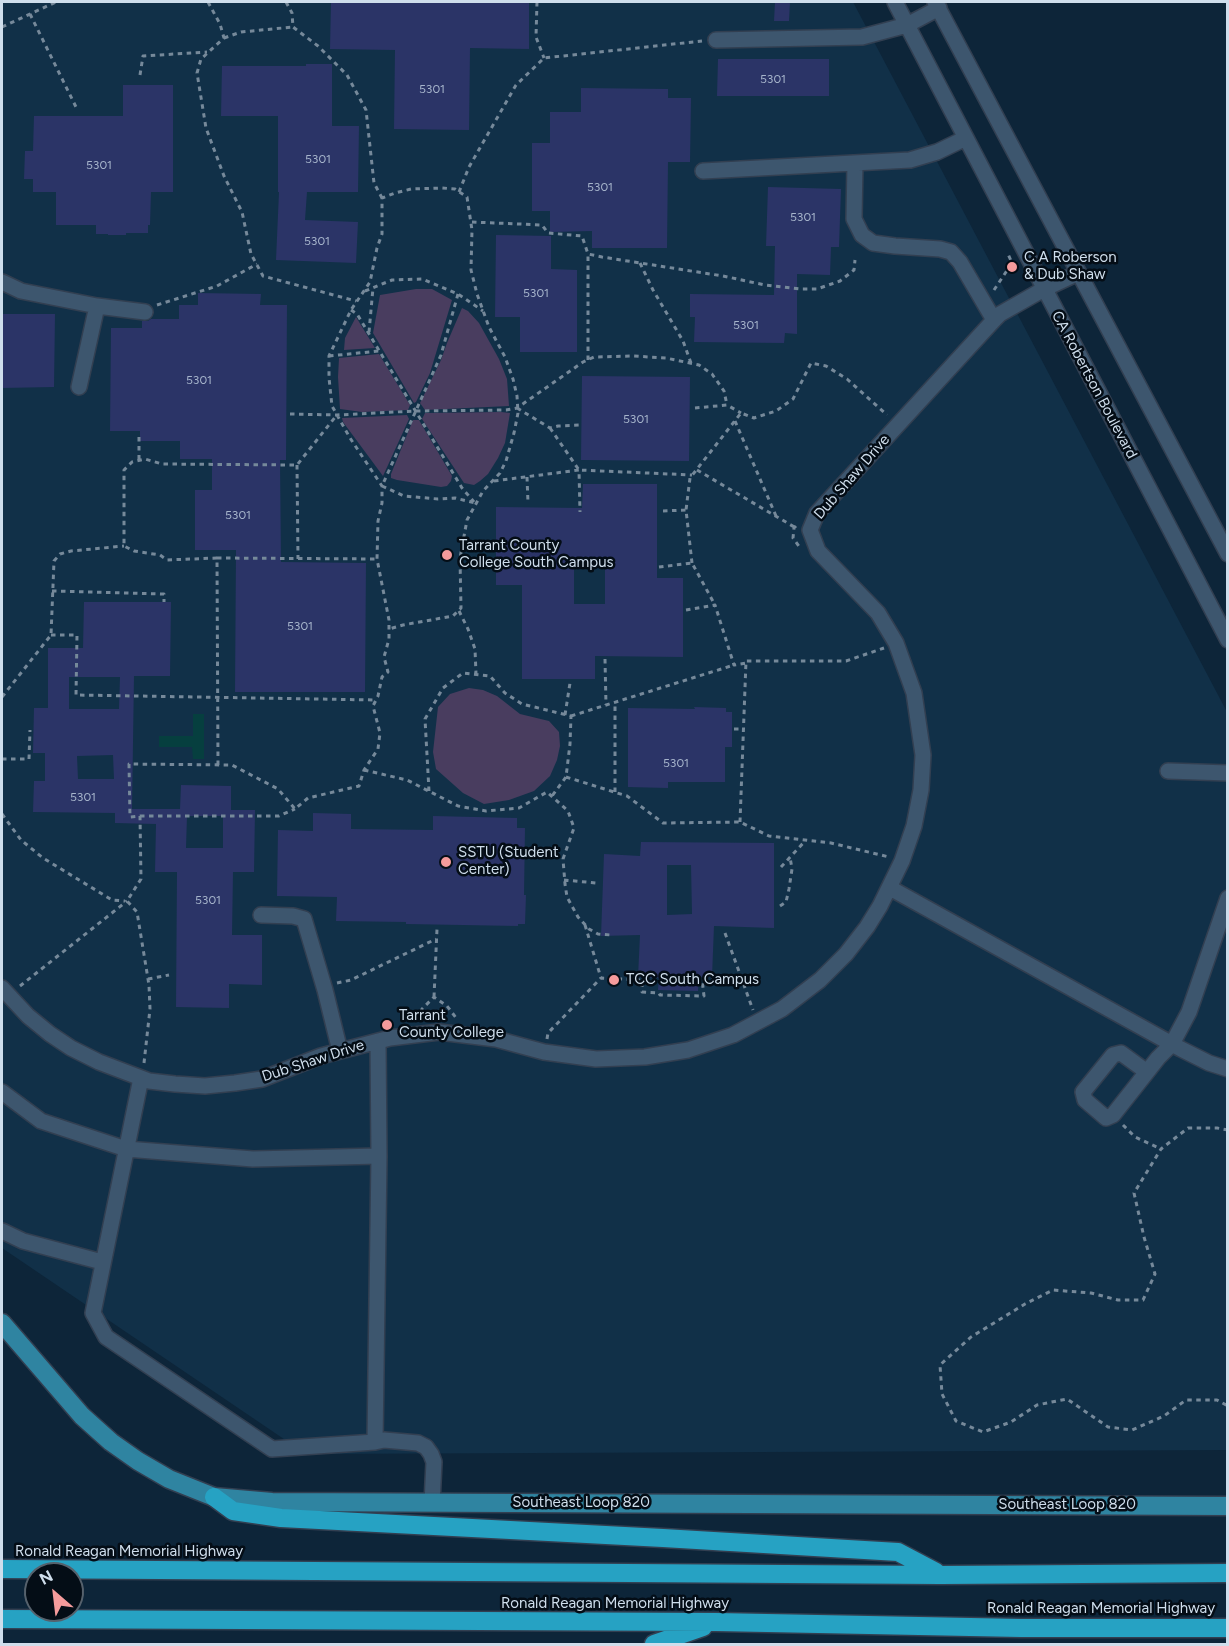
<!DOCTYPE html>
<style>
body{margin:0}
#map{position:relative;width:1229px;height:1646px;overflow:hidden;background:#0d2539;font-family:Figtree,sans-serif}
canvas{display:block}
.frame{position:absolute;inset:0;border:3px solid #cfdeec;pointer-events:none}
.north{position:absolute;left:24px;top:1562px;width:60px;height:60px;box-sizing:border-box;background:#040d16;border:2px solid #55616c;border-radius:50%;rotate:332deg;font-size:16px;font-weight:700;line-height:24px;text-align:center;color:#cfdeec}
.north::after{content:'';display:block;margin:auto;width:21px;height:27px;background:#f59b9c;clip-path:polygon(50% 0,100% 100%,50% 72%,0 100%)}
</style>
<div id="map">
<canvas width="1229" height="1646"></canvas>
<div class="frame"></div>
<div class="north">N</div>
</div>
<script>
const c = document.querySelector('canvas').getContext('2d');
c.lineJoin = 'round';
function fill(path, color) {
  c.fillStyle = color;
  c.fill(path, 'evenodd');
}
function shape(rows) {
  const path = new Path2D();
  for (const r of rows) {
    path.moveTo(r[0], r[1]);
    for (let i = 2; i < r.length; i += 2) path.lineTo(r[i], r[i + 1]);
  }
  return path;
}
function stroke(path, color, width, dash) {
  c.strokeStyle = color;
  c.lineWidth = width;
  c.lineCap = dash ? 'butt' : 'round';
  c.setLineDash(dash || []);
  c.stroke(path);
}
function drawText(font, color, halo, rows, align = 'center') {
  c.font = font + ' Figtree,sans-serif';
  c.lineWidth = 5;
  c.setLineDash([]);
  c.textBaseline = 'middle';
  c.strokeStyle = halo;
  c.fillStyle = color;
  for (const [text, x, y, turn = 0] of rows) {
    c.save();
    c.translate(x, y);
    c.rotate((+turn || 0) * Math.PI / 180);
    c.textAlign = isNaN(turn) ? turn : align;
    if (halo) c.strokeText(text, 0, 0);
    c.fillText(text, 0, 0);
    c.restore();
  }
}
fill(shape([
 [2,2,853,2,1227,712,1227,1450,306,1454,2,1248]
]), '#113048');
fill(shape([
 [416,289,432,289,452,300,430,373,416,402,414,403,373,333,380,295],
 [462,308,468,311,479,323,499,359,507,379,509,406,425,410,420,403,441,360,447,343],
 [356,317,375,348,344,350,345,338],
 [379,354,410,405,408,410,362,412,340,409,338,377,339,358],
 [501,412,510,413,505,443,498,458,488,474,480,481,474,485,464,483,422,419,425,413],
 [407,415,409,419,383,476,343,422,342,418],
 [413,420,419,420,452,476,451,481,447,486,441,487,397,480,391,478,391,474],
 [469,688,483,690,497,696,520,714,549,721,559,732,560,746,557,760,550,776,534,791,509,800,484,804,463,793,436,769,433,752,438,707,450,694]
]), '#493d5f');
fill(shape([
 [193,714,204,714,204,759,193,759,192,747,159,747,159,736,193,736]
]), '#063f3f');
fill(shape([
 [331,2,529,2,529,49,470,48,469,130,394,129,395,50,330,49],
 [775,2,790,2,789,21,774,21],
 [718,59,829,59,829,96,717,96],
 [306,64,332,64,332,126,359,126,358,192,307,192,305,220,358,222,356,263,276,260,279,192,278,192,278,116,221,116,222,66,306,66],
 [123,85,173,85,173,192,151,192,150,225,148,225,148,233,126,233,126,235,108,235,108,234,96,234,96,225,56,225,56,192,33,192,33,179,24,179,25,151,33,151,34,116,123,116],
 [581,88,668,89,668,98,691,98,690,162,668,162,667,248,592,248,592,231,550,232,550,211,532,211,532,143,550,143,550,112,581,112],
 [768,187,841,189,839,247,831,247,830,275,797,274,797,334,785,333,784,343,694,342,695,317,690,317,690,294,774,295,775,246,766,246],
 [496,235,551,236,551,269,577,270,577,352,520,352,520,317,495,317],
 [198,293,261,294,260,305,287,305,286,460,280,460,281,562,366,563,365,692,235,692,236,550,195,550,195,490,212,490,212,459,180,459,180,441,140,441,140,431,110,431,111,328,142,328,142,321,148,321,151,319,179,319,179,305,198,305],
 [2,314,55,314,54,387,2,388],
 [582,376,690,377,689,461,581,460],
 [583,484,657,484,657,578,683,578,683,657,595,656,595,679,522,679,522,585,496,585,496,507,582,508],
 [574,560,605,560,605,604,574,604],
 [84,602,171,602,170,676,134,676,132,809,180,809,181,785,231,786,231,810,255,810,254,872,233,872,232,935,262,935,262,985,229,984,229,1008,176,1007,177,872,155,872,156,824,115,823,115,813,33,812,34,781,45,781,45,753,33,753,34,708,48,708,48,648,83,648],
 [69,677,120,677,119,709,69,709],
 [113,755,114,779,78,779,77,756],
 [187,816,223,816,223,848,186,848],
 [694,707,726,708,726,712,732,712,732,747,725,747,725,782,668,782,668,788,628,787,628,708,695,709],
 [313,813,351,814,351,829,433,830,433,816,517,818,517,828,525,828,524,895,526,895,525,924,518,924,518,926,406,924,406,922,336,921,337,897,277,896,278,830,313,831],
 [641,842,774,843,774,928,714,926,712,977,699,977,698,991,658,990,659,978,638,977,640,935,601,936,604,854,640,856],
 [667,865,691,865,692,914,667,915]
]), '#2b3467');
const minor = shape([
 [895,2,1228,640],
 [935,2,1228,554],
 [716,40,862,37,907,25,939,8],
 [855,163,854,219,862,235,873,243,895,246,940,249,951,252,960,262,994,320],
 [703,171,910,160,937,152,966,138],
 [2,282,21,291,97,306,79,387],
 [97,306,145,312],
 [1168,771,1228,773],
 [890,888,1181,1049,1209,1063,1228,1069],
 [261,915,293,916,304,919,325,990,340,1051],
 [2,988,28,1016,50,1034,71,1048,99,1062,149,1081,175,1084,205,1086,235,1083,262,1079,321,1056,390,1038,439,1032,496,1039,544,1052,596,1059,645,1057,688,1050,733,1035,782,1009,820,980,846,954,867,927,880,906,902,861,914,826,921,790,923,755,914,693,896,643,878,613,818,551,810,530,817,513,994,320,1000,314,1044,289,1078,273],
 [378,1041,379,1156,375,1442,384,1440,418,1443,426,1447,431,1454,434,1462,432,1503],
 [1147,1072,1121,1053,1113,1055,1083,1092,1085,1100,1106,1118,1113,1115,1147,1072,1158,1058,1172,1044,1189,1012,1228,898],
 [141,1078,93,1313,106,1337,272,1449,375,1442],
 [2,1092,41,1121,126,1149,253,1159,379,1156],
 [2,1231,23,1241,102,1262]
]);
const major = shape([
 [2,1323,82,1416,111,1442,138,1461,169,1479,214,1497,272,1502,1228,1506]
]);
const highway = shape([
 [214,1497,233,1511,281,1518,663,1538,898,1552,936,1572],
 [2,1569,941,1575,1228,1573],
 [2,1619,716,1622,1021,1628,1228,1628],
 [654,1644,703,1627]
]);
stroke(minor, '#323f51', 18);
stroke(major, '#323f51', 21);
stroke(highway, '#323f51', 21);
stroke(shape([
 [208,2,220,24,224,38,201,59,197,73,206,128,224,176,242,212,251,254,263,276,356,301],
 [286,2,292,13,293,27,318,46,347,75,366,110,374,183,382,198],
 [537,2,536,37,544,58],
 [30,14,76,107],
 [2,27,56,2],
 [224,38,241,32,293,27],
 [140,75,143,56,207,52],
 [459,192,469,167,516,85,544,58,702,41],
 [472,222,542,225,548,233,582,236,588,254,602,257,723,276,765,285,801,289,817,289,840,281,854,270,855,260],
 [640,263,653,290,683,341,691,363],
 [994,290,1012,263,1008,254],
 [365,291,392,280,422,279,458,294,483,311],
 [458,294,441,355,382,486,404,496,438,499,455,498,475,503],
 [157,305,217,286,257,264],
 [351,310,357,314,462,488,474,502],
 [369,332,373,288],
 [329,356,379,351],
 [588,360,588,254],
 [517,408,550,428,558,426,581,425],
 [695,408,727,405,741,413],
 [290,414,337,415,415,411,506,410,517,408,583,362,594,357,633,356,666,358,699,365,712,374,724,391,727,405],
 [735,421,776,516],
 [550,428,579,470,692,475],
 [139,437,139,461],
 [297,465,298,559],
 [697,470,796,528],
 [527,477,528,503],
 [494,481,579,470,580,512],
 [663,511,686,510],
 [796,526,794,528,793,538,801,549],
 [217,558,167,560,160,555,134,551,124,546,124,470,132,462,145,459,162,464,297,465,336,416],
 [692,563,686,510,690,478,741,413,754,418,776,411,793,399,811,363,826,366,847,379,887,415],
 [659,567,692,563,715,605],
 [52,591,164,594,164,602],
 [686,610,715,605,734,665,746,663],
 [459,611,468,629,475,649,476,674],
 [51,635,77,635,76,695,376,700],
 [605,659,606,705],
 [2,697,51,635,54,561,60,554,71,551,124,546],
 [565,715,570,683],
 [571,716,734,665],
 [734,729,743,729],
 [2,759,29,759,30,730],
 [218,765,217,558,377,559],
 [364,770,407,780,458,806,486,811,519,808,547,792,568,811,574,828,563,859,565,884,567,897,578,917,589,929,598,934,611,935],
 [566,777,627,796,663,823,740,822,769,836,831,843,889,857],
 [429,791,425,719,443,688,463,673,490,676,505,693,522,704,571,716,570,744,566,777,552,796],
 [615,792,615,703],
 [2,814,21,840,43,858,112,900,125,901],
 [140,816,279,816,295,809],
 [740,822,746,661,846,661,884,648],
 [781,867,806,840],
 [564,880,596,883],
 [780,906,786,902,789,889,792,869,790,857],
 [585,925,601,978,642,980,642,992,659,993,660,995,704,996,702,979,742,980],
 [725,933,753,1010],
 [148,979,169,975],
 [337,983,351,980,436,939],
 [20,986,127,901],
 [434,997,437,929],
 [417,1020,422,1009,434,997,447,1006,457,1019],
 [547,1039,548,1033,601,978],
 [144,1063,150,1009,149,985,137,912,127,901,141,879,140,816,130,817,129,764,232,765,278,789,295,809,308,798,359,786,364,770,378,749,380,733,373,706,378,696,382,677,388,672,384,657,389,639,389,620,377,559,378,521,382,503,382,486,350,438,332,406,329,378,329,356,351,310,370,282,377,248,382,234,382,198,395,193,411,189,442,188,455,189,467,197,472,230,471,270,477,294,489,327,505,357,513,379,517,396,518,413,514,433,506,461,500,473,483,491,467,520,460,558,461,608,453,616,403,625,389,629],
 [1123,1125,1135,1137,1161,1149],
 [1228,1130,1217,1128,1188,1128,1161,1149,1134,1193,1144,1237,1155,1274,1143,1300,1118,1300,1091,1293,1053,1290,1025,1304,971,1337,940,1365,942,1394,956,1421,983,1432,1011,1422,1037,1405,1067,1399,1108,1427,1132,1430,1164,1416,1186,1400,1217,1400,1228,1406]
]), '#76899a', 3, [4.5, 4.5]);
stroke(minor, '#3d566e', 15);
stroke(major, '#2f84a1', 18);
stroke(highway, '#26a2c3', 18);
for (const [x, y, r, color] of [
 [1012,267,6,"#f59b9c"],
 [447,555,6,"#f59b9c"],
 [446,862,6,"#f59b9c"],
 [614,980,6,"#f59b9c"],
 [387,1025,6,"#f59b9c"]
]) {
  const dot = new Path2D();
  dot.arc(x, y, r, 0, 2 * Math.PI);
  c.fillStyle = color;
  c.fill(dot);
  stroke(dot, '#040d16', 2);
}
drawText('12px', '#a6b4cb', null, [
 ["5301",773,79],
 ["5301",432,89],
 ["5301",318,159],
 ["5301",99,165],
 ["5301",600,187],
 ["5301",803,217],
 ["5301",317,241],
 ["5301",536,293],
 ["5301",746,325],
 ["5301",199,380],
 ["5301",636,419],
 ["5301",238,515],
 ["5301",300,626],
 ["5301",676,763],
 ["5301",83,797],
 ["5301",208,900]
]);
drawText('15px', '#cfdeec', '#040d16', [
 ["C A Roberson",1024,258],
 ["& Dub Shaw",1024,275],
 ["Tarrant County",459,546],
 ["College South Campus",459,563],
 ["SSTU (Student",458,853],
 ["Center)",458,870],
 ["TCC South Campus",626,980],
 ["Tarrant",399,1016],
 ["County College",399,1033]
], 'left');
drawText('15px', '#cfdeec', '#040d16', [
 ["CA Robertson Boulevard",1094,385,62],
 ["Dub Shaw Drive",852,477,-49],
 ["Dub Shaw Drive",313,1061,-18],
 ["Southeast Loop 820",581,1503],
 ["Southeast Loop 820",1067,1505],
 ["Ronald Reagan Memorial Highway",129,1552],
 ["Ronald Reagan Memorial Highway",615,1604],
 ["Ronald Reagan Memorial Highway",1101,1609]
]);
</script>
